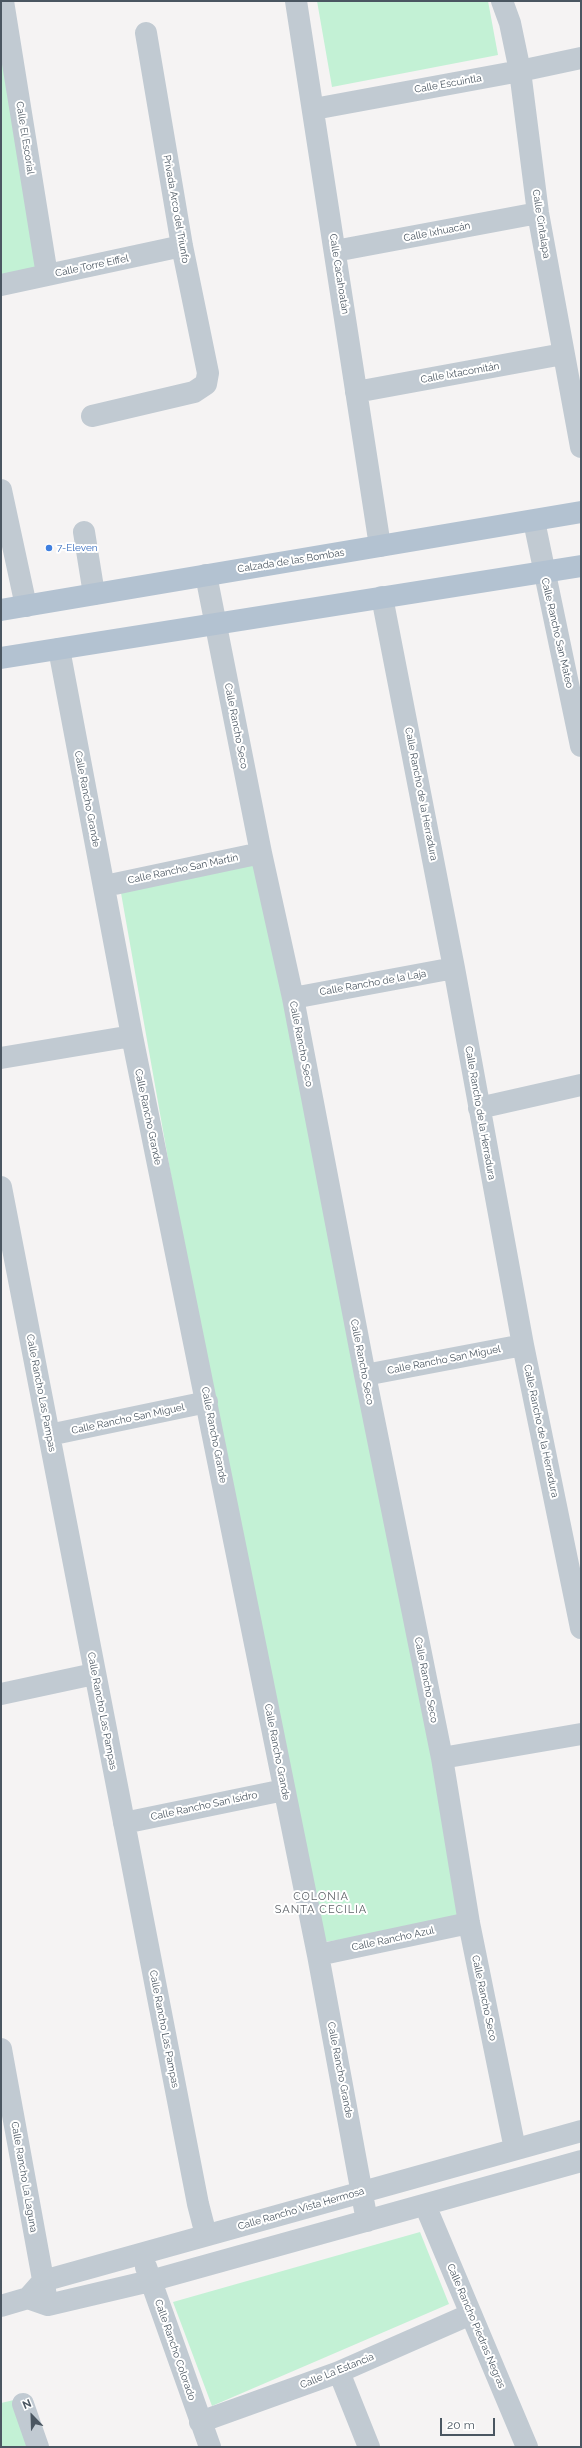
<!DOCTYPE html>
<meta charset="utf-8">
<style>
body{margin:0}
#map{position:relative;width:582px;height:2448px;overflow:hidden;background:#f5f3f3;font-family:Raleway,sans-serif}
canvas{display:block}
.frame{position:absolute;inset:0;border:2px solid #4a5661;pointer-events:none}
.north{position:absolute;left:12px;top:2396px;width:40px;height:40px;-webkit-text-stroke:3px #fff;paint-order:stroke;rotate:337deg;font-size:11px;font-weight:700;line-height:16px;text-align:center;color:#4a5661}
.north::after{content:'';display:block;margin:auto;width:14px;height:18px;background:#4a5661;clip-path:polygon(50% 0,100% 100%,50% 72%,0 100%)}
.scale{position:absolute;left:440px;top:2418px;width:55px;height:18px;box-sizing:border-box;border:2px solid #4a5661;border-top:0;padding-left:5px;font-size:12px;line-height:14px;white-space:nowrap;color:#4a5661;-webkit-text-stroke:3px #fff;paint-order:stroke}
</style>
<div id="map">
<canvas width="582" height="2448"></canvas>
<div class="frame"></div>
<div class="north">N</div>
<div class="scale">20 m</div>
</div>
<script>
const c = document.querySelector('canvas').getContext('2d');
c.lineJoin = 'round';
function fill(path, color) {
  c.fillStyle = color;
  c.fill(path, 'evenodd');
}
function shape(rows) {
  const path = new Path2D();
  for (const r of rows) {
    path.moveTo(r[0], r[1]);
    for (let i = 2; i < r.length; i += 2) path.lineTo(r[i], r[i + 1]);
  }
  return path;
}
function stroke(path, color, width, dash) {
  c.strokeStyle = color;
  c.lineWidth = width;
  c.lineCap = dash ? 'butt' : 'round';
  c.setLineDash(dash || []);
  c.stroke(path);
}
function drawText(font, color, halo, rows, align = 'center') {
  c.font = font + ' Raleway,sans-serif';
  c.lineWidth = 4;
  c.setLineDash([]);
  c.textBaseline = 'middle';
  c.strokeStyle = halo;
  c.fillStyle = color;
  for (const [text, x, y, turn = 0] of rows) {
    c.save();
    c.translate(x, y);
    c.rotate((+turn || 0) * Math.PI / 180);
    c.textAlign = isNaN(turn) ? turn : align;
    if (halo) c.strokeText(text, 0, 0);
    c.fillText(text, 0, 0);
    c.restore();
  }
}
fill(shape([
 [1,1,50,264,1,276],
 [317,1,488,1,498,55,332,87],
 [256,848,467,1922,324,1942,211,1402,118,876],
 [420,2232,449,2304,212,2406,173,2302],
 [14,2400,31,2447,1,2447,1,2403]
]), '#c3f1d5');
stroke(shape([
 [3,1,47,275],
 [296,1,380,546],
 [502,1,510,23,520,71,538,213,581,447],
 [314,109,520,71,581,58],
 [335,251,538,213],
 [1,285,182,246],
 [356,392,563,354],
 [92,416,194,392,206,384,208,373,182,246,146,33],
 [1,490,26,606],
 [534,521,581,746],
 [84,532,94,594],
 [206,575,261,853,293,998,365,1375,442,1758,469,1923,515,2149],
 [382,597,454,968,523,1345,581,1628],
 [59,649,132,1036,318,1955,367,2221],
 [105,886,261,853],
 [293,998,454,968],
 [1,1058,132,1036],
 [479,1108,581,1085],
 [1,1187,198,2204,206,2235],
 [365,1375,523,1345],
 [49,1435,207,1402],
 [1,1694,94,1674],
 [442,1758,581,1734],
 [124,1823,284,1790],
 [318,1955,469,1923],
 [1,2049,46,2296],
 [425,2205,527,2447],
 [146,2267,210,2447],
 [28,2298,48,2305,150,2281,581,2161],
 [1,2306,28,2298,43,2281,581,2131],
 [339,2372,369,2447],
 [23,2404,38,2447],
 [200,2422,339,2372,471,2314]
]), '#c1cad2', 22);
stroke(shape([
 [1,610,581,512],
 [1,658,581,566]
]), '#b3c2d1', 22);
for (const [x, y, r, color] of [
 [49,548,4,"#3f7fe0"]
]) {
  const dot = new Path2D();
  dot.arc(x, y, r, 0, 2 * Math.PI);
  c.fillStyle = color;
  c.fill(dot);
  stroke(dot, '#fff', 1.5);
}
drawText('10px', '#4a5661', '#fff', [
 ["Calle Escuintla",448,84,-10],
 ["Calle El Escorial",25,138,81],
 ["Privada Arco del Triunfo",176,209,80],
 ["Calle Cintalapa",541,224,81],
 ["Calle Ixhuacán",437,232,-11],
 ["Calle Torre Eiffel",92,266,-12],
 ["Calle Cacahoatán",339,274,81],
 ["Calle Ixtacomitán",460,373,-10],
 ["Calzada de las Bombas",291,561,-9],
 ["Calle Rancho San Mateo",557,633,77],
 ["Calle Rancho Seco",236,726,79],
 ["Calle Rancho de la Herradura",421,794,79],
 ["Calle Rancho Grande",87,799,79],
 ["Calle Rancho San Martín",183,869,-12],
 ["Calle Rancho de la Laja",373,983,-10],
 ["Calle Rancho Seco",301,1044,79],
 ["Calle Rancho de la Herradura",480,1113,80],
 ["Calle Rancho Grande",148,1117,78],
 ["Calle Rancho San Miguel",444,1360,-11],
 ["Calle Rancho Seco",362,1362,79],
 ["Calle Rancho Las Pampas",41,1393,79],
 ["Calle Rancho San Miguel",128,1419,-12],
 ["Calle Rancho de la Herradura",541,1431,78],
 ["Calle Rancho Grande",214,1435,79],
 ["Calle Rancho Seco",426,1680,79],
 ["Calle Rancho Las Pampas",102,1711,79],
 ["Calle Rancho Grande",277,1752,79],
 ["Calle Rancho San Isidro",204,1806,-12],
 ["Calle Rancho Azul",393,1939,-12],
 ["Calle Rancho Seco",484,1998,78],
 ["Calle Rancho Las Pampas",164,2029,79],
 ["Calle Rancho Grande",340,2070,79],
 ["Calle Rancho La Laguna",24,2177,80],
 ["Calle Rancho Vista Hermosa",301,2209,-16],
 ["Calle Rancho Piedras Negras",476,2326,67],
 ["Calle Rancho Colorado",175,2350,71],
 ["Calle La Estancia",337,2371,-22]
]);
drawText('10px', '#366cbe', '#fff', [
 ["7-Eleven",57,548]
], 'left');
c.letterSpacing = '1px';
drawText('11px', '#5f6368', '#fff', [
 ["COLONIA",321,1897],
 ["SANTA CECILIA",321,1910]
]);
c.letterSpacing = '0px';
</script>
